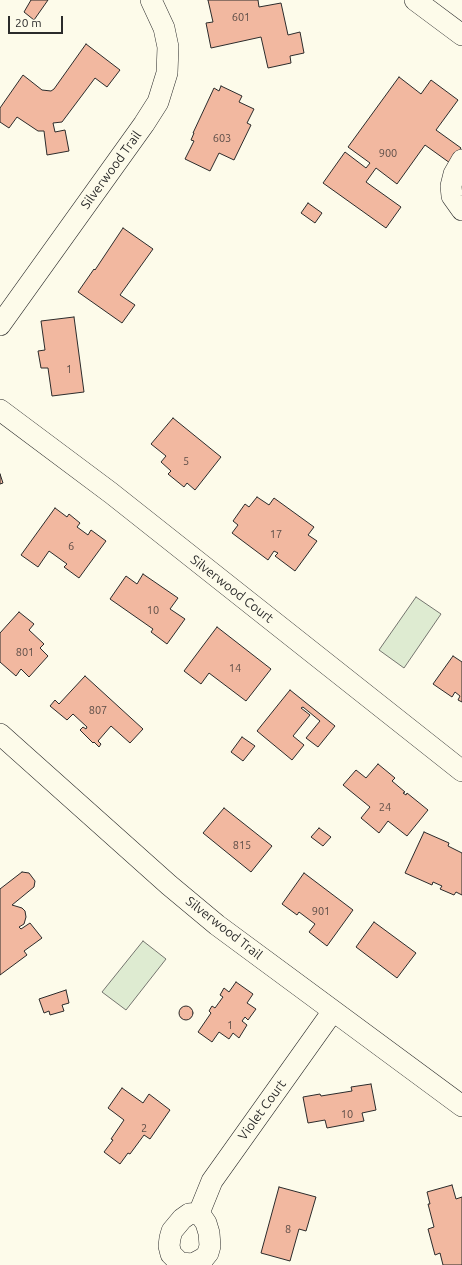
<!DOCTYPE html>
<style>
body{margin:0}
#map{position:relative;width:462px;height:1265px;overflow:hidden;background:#fdfbea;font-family:Ubuntu,sans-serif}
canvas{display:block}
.scale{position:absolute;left:8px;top:16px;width:55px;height:18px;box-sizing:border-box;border:2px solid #2b2b2b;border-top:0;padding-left:5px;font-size:12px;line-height:14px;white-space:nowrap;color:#2b2b2b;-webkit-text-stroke:3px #fdfbea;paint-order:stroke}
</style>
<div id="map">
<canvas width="462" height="1265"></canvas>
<div class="scale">20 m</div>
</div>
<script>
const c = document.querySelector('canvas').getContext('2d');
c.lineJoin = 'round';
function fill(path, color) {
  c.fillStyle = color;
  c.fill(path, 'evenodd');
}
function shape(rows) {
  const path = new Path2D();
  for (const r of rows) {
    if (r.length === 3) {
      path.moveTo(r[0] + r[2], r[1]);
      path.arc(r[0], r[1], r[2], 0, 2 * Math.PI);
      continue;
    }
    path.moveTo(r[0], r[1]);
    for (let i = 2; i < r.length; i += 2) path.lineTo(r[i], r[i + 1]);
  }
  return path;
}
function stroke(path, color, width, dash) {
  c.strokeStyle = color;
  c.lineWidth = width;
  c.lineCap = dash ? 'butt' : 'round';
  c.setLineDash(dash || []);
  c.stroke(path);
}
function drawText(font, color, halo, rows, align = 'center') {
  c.font = font + ' Ubuntu,sans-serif';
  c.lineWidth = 3;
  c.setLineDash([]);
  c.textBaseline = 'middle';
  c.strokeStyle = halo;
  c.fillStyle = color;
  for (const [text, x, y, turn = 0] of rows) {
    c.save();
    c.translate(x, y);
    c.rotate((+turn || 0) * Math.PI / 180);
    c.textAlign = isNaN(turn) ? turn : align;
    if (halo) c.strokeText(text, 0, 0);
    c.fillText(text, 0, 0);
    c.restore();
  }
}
const green = shape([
 [416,597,441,614,404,668,379,650,416,597],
 [143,941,166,959,126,1010,102,992,143,941]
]);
fill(green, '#deebd1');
stroke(green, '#74746e', 1);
const building = shape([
 [31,0,48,0,34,20,24,12,31,0],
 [208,0,258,0,259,7,281,3,288,35,300,32,304,53,290,56,291,63,268,68,261,37,211,48,206,23,213,22,208,0],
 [86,44,120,70,107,87,95,78,62,122,53,123,55,132,65,130,69,151,47,155,44,131,38,131,17,117,9,128,0,122,0,108,23,75,42,90,51,91,54,89,86,44],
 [399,77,421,94,431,80,458,100,436,130,461,148,450,163,425,145,397,184,376,168,366,182,401,207,386,228,323,183,345,152,366,168,370,163,348,147,399,77],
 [221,86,242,96,239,102,254,109,247,123,251,125,234,160,219,153,210,171,185,159,194,141,191,140,194,133,193,133,214,88,219,91,221,86],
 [308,203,322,213,315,223,301,213,308,203],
 [123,228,153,249,120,295,135,305,122,323,78,292,94,269,95,270,123,228],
 [74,317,84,392,52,396,48,368,41,368,38,351,45,350,41,321,74,317],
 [173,418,221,457,195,490,187,483,184,487,168,474,171,471,161,462,166,456,151,444,173,418],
 [0,474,3,483,0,484,0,474],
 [257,497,269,505,274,498,314,527,308,535,317,541,295,571,275,556,278,553,274,551,268,560,232,533,238,525,233,521,245,504,249,507,257,497],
 [55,508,67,517,69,514,80,523,77,527,88,535,91,530,106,541,79,578,64,567,67,564,49,551,38,567,21,555,55,508],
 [143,574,178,598,170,609,185,619,167,644,151,632,153,629,110,599,126,576,137,584,143,574],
 [19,612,34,624,29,630,44,644,40,648,48,656,29,677,21,669,16,676,0,662,0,633,19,612],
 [217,627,271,669,246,701,209,673,201,684,184,671,217,627],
 [453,656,462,662,462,702,458,700,460,696,455,692,452,697,433,684,453,656],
 [85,676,143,729,130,743,111,726,98,741,101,744,99,747,94,742,93,743,80,730,83,727,86,729,87,727,73,714,67,720,50,706,55,700,59,704,85,676],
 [290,690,335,726,318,747,306,738,320,721,303,707,301,708,310,715,293,736,304,745,292,760,257,731,290,690],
 [242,737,255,746,243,761,231,752,242,737],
 [378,764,395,778,392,781,405,792,403,793,406,795,407,793,428,810,407,836,388,821,379,833,361,818,370,807,343,785,356,770,366,778,378,764],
 [224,808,272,846,251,872,203,833,224,808],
 [319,828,331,837,323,846,311,837,319,828],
 [424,832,449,843,448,846,462,853,462,895,456,892,454,895,440,889,442,886,433,882,432,885,405,873,424,832],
 [22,872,29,873,35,881,34,887,12,905,22,908,25,911,26,917,24,924,19,927,21,929,30,923,42,938,24,951,27,955,0,975,0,889,22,872],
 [304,873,353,910,327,946,309,932,315,924,299,912,297,915,282,904,304,873],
 [374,922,416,953,397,978,356,947,374,922],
 [236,982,253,994,247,1003,256,1009,248,1020,245,1017,242,1021,247,1025,239,1038,233,1033,229,1039,219,1032,212,1042,198,1032,211,1013,209,1011,212,1006,215,1008,223,997,220,995,224,988,229,992,236,982],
 [66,990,69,1003,62,1005,64,1011,50,1015,49,1011,44,1013,39,999,66,990],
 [186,1013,7],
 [371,1084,376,1110,362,1113,364,1121,327,1128,325,1120,308,1123,303,1097,320,1094,321,1096,352,1091,351,1087,371,1084],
 [122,1088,143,1103,149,1094,170,1110,150,1139,144,1135,130,1154,128,1153,120,1164,104,1152,113,1140,111,1139,124,1120,108,1108,122,1088],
 [452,1185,456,1199,462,1197,462,1265,443,1265,440,1253,435,1255,428,1229,434,1227,428,1204,430,1204,427,1192,452,1185],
 [279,1187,316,1197,306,1231,299,1229,290,1261,261,1253,279,1187]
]);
fill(building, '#f2b8a0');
stroke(building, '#2b2b2b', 1);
const minor = shape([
 [415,0,462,35],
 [462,160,454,174,451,186,452,196,462,210],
 [0,325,144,124,158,102,167,73,168,47,164,28,151,0],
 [0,410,111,493,462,771],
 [0,734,169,885,217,925,462,1106],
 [199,1213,189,1214,182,1219,172,1231,170,1238,169,1246,171,1254,180,1263,193,1264,204,1258,208,1253,210,1246,209,1233,206,1223,199,1213,212,1181,333,1011]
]);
stroke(minor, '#2b2b2b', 22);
stroke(minor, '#fdfbea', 21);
drawText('11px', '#5d4e48', null, [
 ["601",241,17],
 ["603",222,138],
 ["900",388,153],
 ["1",69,369],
 ["5",186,461],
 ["17",276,534],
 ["6",71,546],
 ["10",153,610],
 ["801",25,652],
 ["14",235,668],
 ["807",98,710],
 ["24",385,807],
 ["815",242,845],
 ["901",321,911],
 ["1",230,1025],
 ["10",347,1114],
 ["2",144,1128],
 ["8",288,1229]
]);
drawText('13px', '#2b2b2b', '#fdfbea', [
 ["Silverwood Trail",111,170,-54],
 ["Silverwood Court",232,589,38],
 ["Silverwood Trail",224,928,38],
 ["Violet Court",262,1110,-54]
]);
</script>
